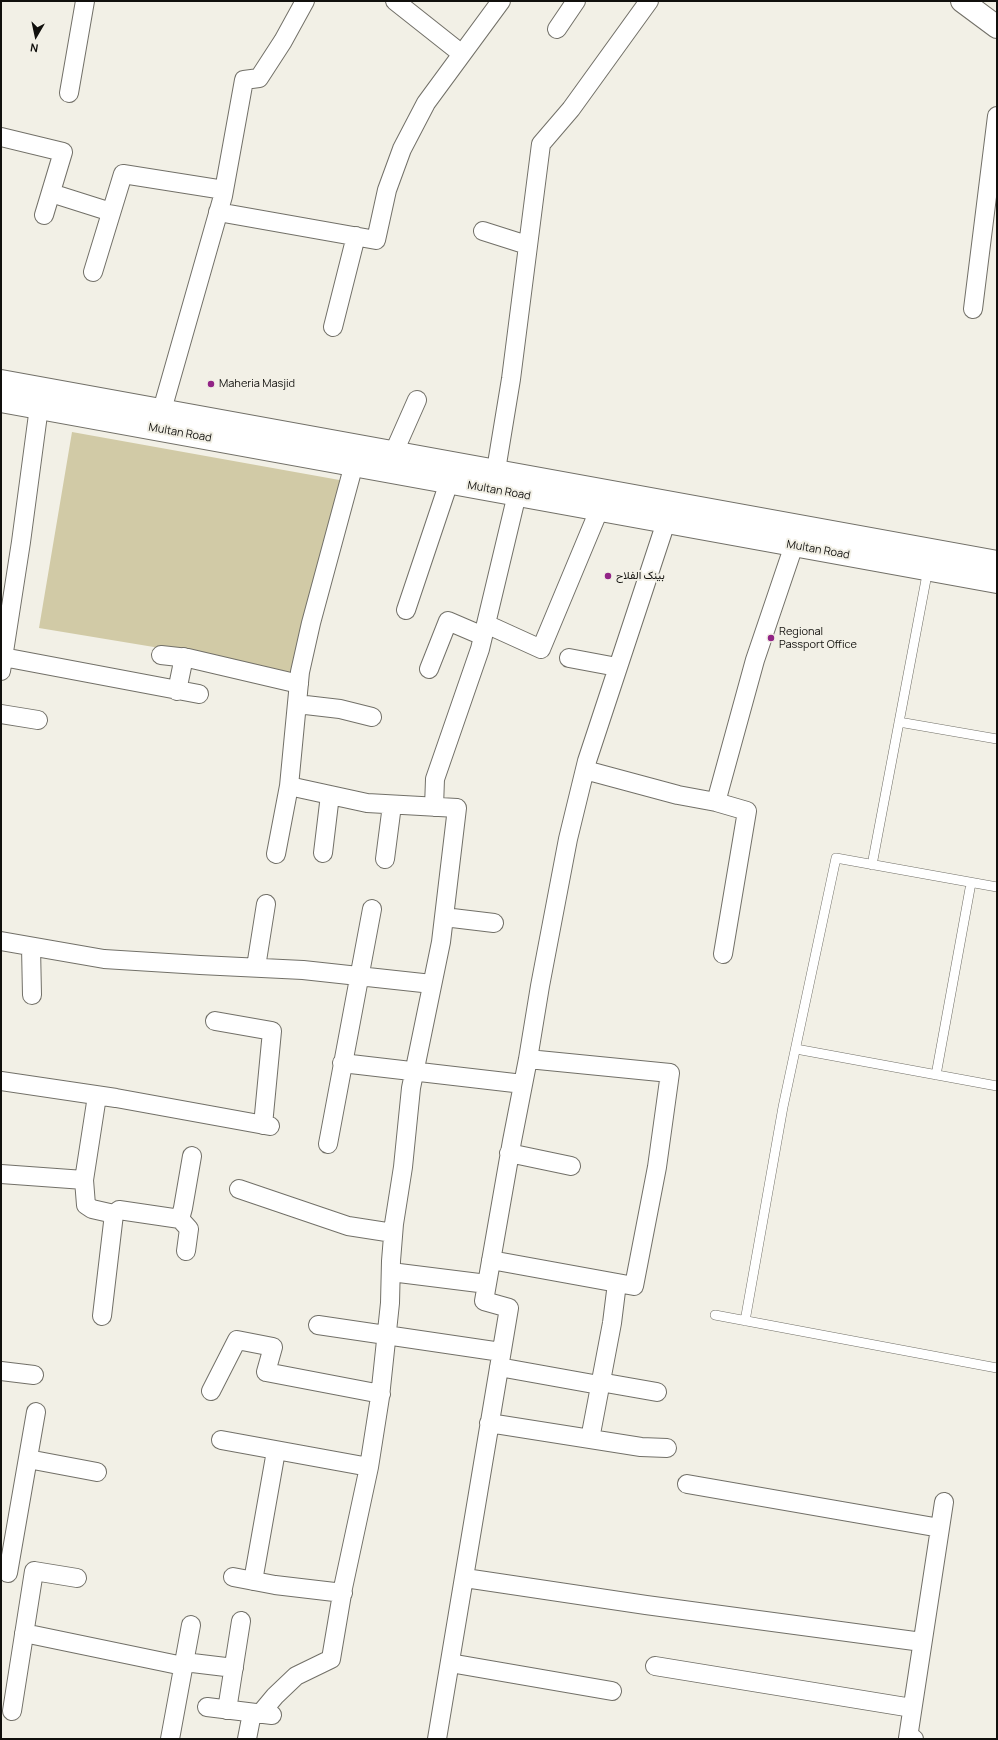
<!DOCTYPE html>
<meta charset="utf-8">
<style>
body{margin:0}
#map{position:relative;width:998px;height:1740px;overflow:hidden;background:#f2f0e6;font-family:Manrope,sans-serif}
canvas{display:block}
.frame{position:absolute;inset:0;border:2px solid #11100d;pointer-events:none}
.north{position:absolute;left:16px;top:16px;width:40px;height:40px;-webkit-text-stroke:3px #f2f0e6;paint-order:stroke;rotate:189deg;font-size:11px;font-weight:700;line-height:16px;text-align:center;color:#11100d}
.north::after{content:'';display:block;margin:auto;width:14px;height:18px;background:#11100d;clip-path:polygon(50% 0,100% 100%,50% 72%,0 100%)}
</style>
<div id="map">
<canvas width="998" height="1740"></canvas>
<div class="frame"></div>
<div class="north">N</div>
</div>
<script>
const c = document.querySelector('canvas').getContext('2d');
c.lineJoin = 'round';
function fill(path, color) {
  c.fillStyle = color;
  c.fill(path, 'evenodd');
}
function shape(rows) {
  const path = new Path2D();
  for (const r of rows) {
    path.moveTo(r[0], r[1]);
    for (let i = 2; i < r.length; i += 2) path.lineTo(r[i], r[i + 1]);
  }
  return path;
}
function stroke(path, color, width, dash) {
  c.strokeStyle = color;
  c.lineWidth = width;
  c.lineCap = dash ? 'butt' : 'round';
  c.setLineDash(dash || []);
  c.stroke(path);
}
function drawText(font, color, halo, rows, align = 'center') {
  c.font = font + ' Manrope,Vazirmatn,sans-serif';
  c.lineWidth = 4;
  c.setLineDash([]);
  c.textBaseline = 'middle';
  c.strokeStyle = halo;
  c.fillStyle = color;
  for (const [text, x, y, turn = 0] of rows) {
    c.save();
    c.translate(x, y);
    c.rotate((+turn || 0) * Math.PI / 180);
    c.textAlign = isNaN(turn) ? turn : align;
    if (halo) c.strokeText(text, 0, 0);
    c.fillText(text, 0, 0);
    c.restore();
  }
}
fill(shape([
 [72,432,345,481,295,677,184,652,39,628]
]), '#d1caa6');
const service = shape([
 [899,722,997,739],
 [872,865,928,569],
 [796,1049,997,1086],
 [936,1075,971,883],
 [715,1315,997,1368],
 [745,1321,783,1107,836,858,997,887]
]);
const minor = shape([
 [395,1,462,54],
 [557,29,576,1],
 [69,93,85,1],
 [1,137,63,152,44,215],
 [51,193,111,212],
 [218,212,376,240,387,190,402,149,426,103,501,1],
 [483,231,527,245],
 [93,272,123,174,224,190],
 [973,309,997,116],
 [333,327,356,236],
 [162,410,223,196,244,80,259,78,283,41,305,1],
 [394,452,417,400],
 [496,470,511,379,541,144,571,109,649,1],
 [406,610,449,482],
 [486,624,541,649,599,510],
 [161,655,188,658,299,684],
 [3,657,199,694],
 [569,658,617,667],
 [429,669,448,621,483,636],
 [1,671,21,542,39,407],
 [177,691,184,657],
 [297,704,340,709,372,717],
 [1,714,38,720],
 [585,770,678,795,716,802,747,811,723,954],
 [716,802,755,660,794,545],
 [434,807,435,779,480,649,517,494],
 [323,853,330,795],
 [276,854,289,786,300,672,311,623,354,464],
 [385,859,392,805],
 [444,917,494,923],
 [1,941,104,959,200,965,303,970,432,984],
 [31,947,32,995],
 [256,967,266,904],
 [215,1021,272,1031,263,1125],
 [342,1063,523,1084],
 [1,1081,116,1098,270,1126],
 [97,1096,84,1180,86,1205,92,1209,114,1214],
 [328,1144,372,909],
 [509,1153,571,1166],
 [1,1174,84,1180],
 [239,1189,348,1226,393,1233],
 [186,1251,189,1229,180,1219,183,1208,192,1156],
 [491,1260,634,1286,657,1167,670,1073,528,1059],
 [391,1272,487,1284],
 [102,1316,114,1214,119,1210,180,1219],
 [318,1325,501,1352],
 [499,1367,599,1385],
 [1,1371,34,1375],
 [600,1382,657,1392],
 [211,1391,237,1340,273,1347,266,1372,381,1394],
 [489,1423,641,1447,667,1448],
 [590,1439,612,1323,617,1283],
 [221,1440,369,1467],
 [28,1459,97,1472],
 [687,1484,940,1528],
 [8,1573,36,1412],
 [233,1577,275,1585,343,1593],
 [465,1578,646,1605,922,1642],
 [253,1581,276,1451],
 [24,1633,183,1666],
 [184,1662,234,1668],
 [450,1663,612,1691],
 [655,1666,912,1708],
 [207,1707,272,1715],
 [227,1710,241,1621],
 [12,1711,34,1571,77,1578],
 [260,1714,275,1696,296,1676,331,1659,343,1588,369,1467,380,1397,390,1303,391,1261,394,1224,403,1167,411,1088,441,942,457,808,367,803,289,786],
 [170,1739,191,1625],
 [247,1739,252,1713],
 [437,1739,509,1308,484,1301,512,1141,528,1059,540,986,568,839,587,761,666,522],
 [914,1739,908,1738,944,1502]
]);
const tertiary = shape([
 [962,1,997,27]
]);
const primary = shape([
 [1,381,997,562],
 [1,401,997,582]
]);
stroke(service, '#727068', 10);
stroke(minor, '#727068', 20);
stroke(tertiary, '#727068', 24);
stroke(primary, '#727068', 24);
stroke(service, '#fff', 9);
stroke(minor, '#fff', 18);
stroke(tertiary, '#fff', 22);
stroke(primary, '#fff', 22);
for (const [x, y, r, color] of [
 [211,384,4,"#922486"],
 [608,576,4,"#922486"],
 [771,638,4,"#922486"]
]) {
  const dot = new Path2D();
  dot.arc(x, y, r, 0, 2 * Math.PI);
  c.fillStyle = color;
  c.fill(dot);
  stroke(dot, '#f2f0e6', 1.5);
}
drawText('11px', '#11100d', '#f2f0e6', [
 ["Maheria Masjid",219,384],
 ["بینک الفلاح",616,576],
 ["Regional",779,632],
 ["Passport Office",779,645]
], 'left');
drawText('11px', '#11100d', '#f2f0e6', [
 ["Multan Road",180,433,10],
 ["Multan Road",499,491,10],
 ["Multan Road",818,550,10]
]);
</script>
